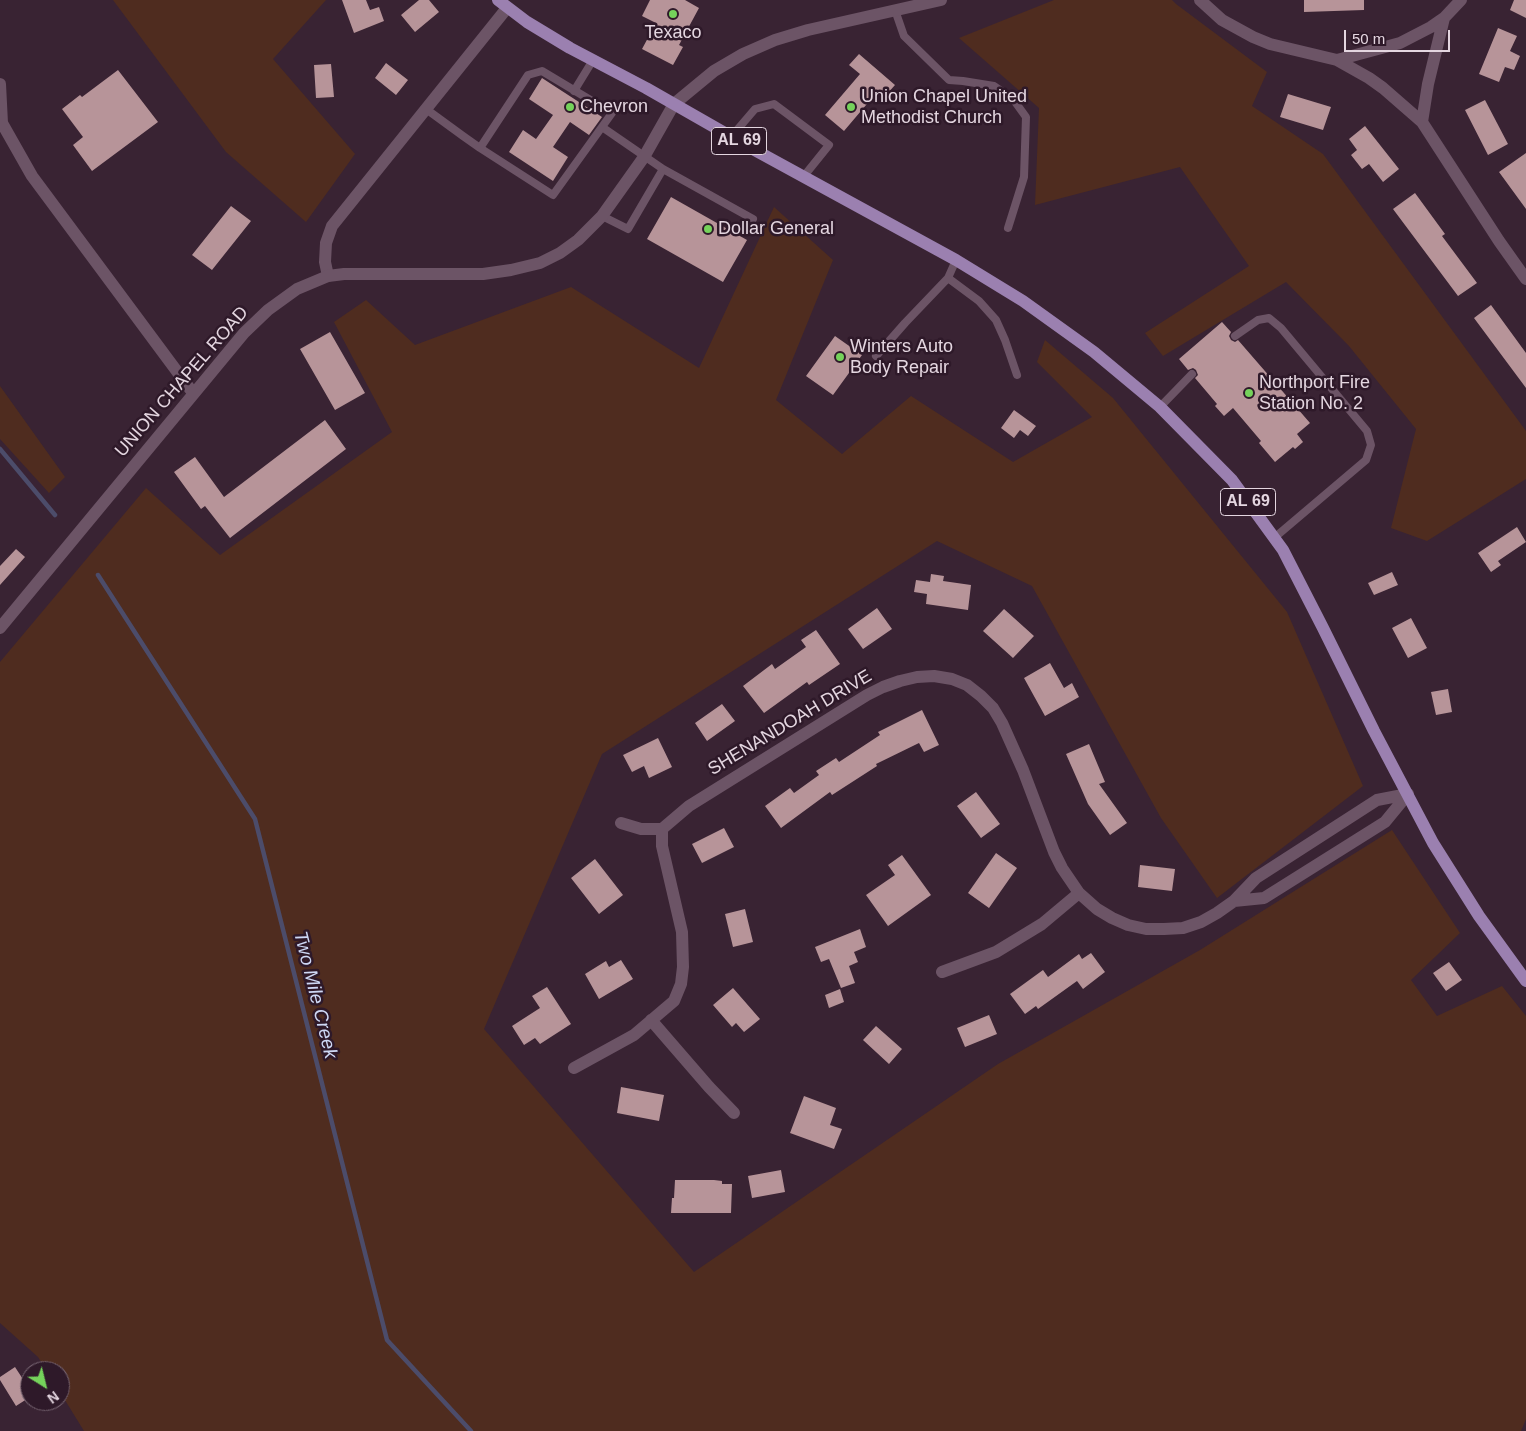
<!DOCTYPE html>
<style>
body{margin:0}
#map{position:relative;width:1526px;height:1431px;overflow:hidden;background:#392333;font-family:Helvetica,sans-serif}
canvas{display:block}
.north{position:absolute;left:20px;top:1361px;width:50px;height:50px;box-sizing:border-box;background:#2e1929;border:1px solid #776572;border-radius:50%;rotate:144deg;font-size:14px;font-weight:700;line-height:20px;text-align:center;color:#e4d6e0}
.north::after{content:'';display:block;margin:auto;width:18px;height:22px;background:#75d25b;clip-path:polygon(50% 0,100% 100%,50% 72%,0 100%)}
.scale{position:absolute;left:1344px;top:30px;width:106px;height:22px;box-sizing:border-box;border:2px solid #e4d6e0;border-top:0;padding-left:6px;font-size:15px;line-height:18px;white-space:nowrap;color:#e4d6e0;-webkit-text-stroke:4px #2e1929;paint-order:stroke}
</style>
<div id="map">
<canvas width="1526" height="1431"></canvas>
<div class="north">N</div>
<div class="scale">50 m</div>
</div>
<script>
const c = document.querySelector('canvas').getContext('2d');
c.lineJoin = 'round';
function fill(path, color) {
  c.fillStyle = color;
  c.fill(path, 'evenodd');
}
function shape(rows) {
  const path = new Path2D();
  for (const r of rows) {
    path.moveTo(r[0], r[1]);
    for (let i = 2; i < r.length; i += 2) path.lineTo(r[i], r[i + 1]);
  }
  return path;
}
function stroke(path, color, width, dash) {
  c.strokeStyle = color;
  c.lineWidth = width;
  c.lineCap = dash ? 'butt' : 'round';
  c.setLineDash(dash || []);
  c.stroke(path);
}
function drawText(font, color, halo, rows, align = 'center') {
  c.font = font + ' Helvetica,sans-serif';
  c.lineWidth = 5;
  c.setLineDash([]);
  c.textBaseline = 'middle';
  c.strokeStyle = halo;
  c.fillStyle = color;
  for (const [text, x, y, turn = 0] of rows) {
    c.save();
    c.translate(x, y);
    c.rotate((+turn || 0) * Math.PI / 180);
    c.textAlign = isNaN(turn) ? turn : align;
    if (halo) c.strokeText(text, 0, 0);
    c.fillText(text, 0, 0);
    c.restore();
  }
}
fill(shape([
 [113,0,326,0,273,59,355,154,306,222,226,152],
 [1054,0,1172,0,1176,4,1267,72,1252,106,1323,154,1526,431,1526,479,1427,541,1391,528,1416,429,1349,346,1286,282,1163,356,1145,333,1249,266,1180,167,1035,205,1039,108,959,38],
 [774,207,833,260,776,400,842,454,911,396,1013,462,1092,417,1037,362,1045,340,1113,398,1287,612,1363,786,1217,898,1161,818,1032,586,937,541,602,754,484,1029,694,1272,998,1064,1200,950,1392,830,1460,933,1411,980,1437,1016,1502,986,1526,1016,1526,1419,1521,1431,84,1431,60,1392,60,1371,47,1371,38,1357,0,1323,0,662,146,488,220,555,392,432,334,322,366,300,415,345,571,287,699,368],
 [0,386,65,477,49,493,0,439]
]), '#4f2c1f');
stroke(shape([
 [0,449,55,515],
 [98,575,255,819,387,1340,471,1431]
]), '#4c4c6a', 4.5);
fill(shape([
 [342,0,366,0,370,10,379,7,384,21,354,33],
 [419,0,429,0,439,12,415,32,401,15],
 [650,0,685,0,699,8,679,45,683,47,673,65,642,49,656,23,642,16],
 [1304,0,1364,0,1364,10,1304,12],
 [1514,0,1526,0,1526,18,1510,10],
 [1498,28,1517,36,1510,51,1520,56,1514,70,1505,67,1499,82,1479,74],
 [859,54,895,85,879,103,872,98,844,131,825,115,860,74,849,65],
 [386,63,408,80,396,95,375,78],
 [331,64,334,97,316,98,314,65],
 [118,70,158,122,92,171,73,145,83,137,62,109,80,95,82,97],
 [542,78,602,117,589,135,570,122,553,147,568,157,553,181,509,152,523,130,536,139,553,115,529,99],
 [1288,94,1331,107,1323,130,1280,117],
 [1485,100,1508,144,1488,155,1465,110],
 [1365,126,1399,169,1383,182,1369,164,1362,169,1351,155,1357,150,1349,139],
 [1526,153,1526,209,1499,172],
 [1415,193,1445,234,1442,236,1477,283,1458,296,1393,209],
 [671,197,747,240,723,282,647,239],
 [231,206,251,221,212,270,192,255],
 [1491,305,1526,353,1526,388,1474,318],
 [1222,322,1231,332,1229,336,1231,340,1235,342,1238,340,1310,423,1297,434,1303,442,1295,449,1293,447,1275,462,1259,443,1261,441,1233,408,1224,416,1215,406,1217,404,1195,378,1198,375,1196,370,1193,368,1188,370,1179,359],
 [330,332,365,393,335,410,300,349],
 [835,336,862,355,833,395,806,376],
 [1014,410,1036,426,1028,436,1020,430,1014,438,1001,428],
 [325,420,346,449,230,538,205,506,201,509,174,472,195,457,224,497],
 [1517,527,1526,542,1498,561,1501,565,1491,572,1478,553],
 [16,549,25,557,0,585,0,566],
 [1392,572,1398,585,1374,595,1368,583],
 [931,574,944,576,943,581,971,585,968,610,926,604,927,594,914,592,916,580,930,582],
 [877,608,892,629,863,649,848,629],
 [1004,609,1034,636,1013,658,983,631],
 [1411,618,1427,648,1408,658,1392,628],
 [816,630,840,664,809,685,807,682,764,713,743,686,772,664,775,669,806,647,801,640],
 [1050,663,1064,688,1072,683,1079,697,1045,716,1024,678],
 [1448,689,1452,712,1436,715,1431,692],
 [722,704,735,721,707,741,695,723],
 [922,710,939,745,924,752,919,743,876,764,877,766,832,795,830,792,781,828,765,806,790,788,794,793,819,775,816,771,836,758,839,762,880,735,878,732],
 [658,738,672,767,649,778,644,766,632,772,623,755],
 [1089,744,1105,782,1099,784,1127,823,1110,835,1088,804,1066,754],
 [976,792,1000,824,981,838,957,806],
 [724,828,734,847,702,863,692,844],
 [996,853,1017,868,989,908,968,893],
 [902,855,931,895,888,926,866,895,895,875,888,865],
 [595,859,623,895,599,914,571,878],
 [1140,865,1175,869,1172,891,1138,887],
 [745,909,753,942,733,947,725,914],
 [860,929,866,947,854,952,858,962,849,966,855,983,841,988,829,959,821,962,815,947],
 [1091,953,1105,972,1083,989,1077,981,1038,1009,1036,1006,1025,1014,1010,994,1043,970,1048,977,1079,954,1082,959],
 [621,960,633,979,599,999,585,974,606,961,609,967],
 [1449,962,1462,980,1446,991,1433,973],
 [547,987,571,1024,540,1044,535,1038,524,1045,512,1026,540,1008,532,996],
 [733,988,760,1019,744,1032,736,1023,732,1027,713,1005],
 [840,989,844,1002,829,1008,825,995],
 [989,1015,997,1034,965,1047,957,1028],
 [876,1026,902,1049,889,1064,863,1040],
 [621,1087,664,1095,659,1121,617,1113],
 [804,1096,836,1108,830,1125,842,1129,834,1149,790,1133],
 [781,1170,785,1192,752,1198,748,1176],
 [675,1180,714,1180,722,1181,722,1184,732,1184,731,1213,671,1213,672,1198,674,1198],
 [15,1367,30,1390,30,1397,16,1406,0,1380,0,1377]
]), '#b79499');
stroke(shape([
 [895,10,904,36,949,80,963,81,994,86,1013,99,1026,117,1024,177,1008,228],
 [574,91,593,60],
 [426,109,463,136,480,148,553,195,612,113,542,71,528,75,480,148],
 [602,127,663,169,753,219],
 [731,137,755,109,774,104,829,145,804,176],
 [602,216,628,229,663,169],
 [956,260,948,278,979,301,996,320,1005,340,1017,375],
 [1235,336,1258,320,1269,318,1281,328,1367,431,1371,445,1366,460,1274,538],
 [876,356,905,323,948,278],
 [1160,407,1192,374]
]), '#6c5466', 8);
stroke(shape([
 [1200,0,1222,20,1253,37,1270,44,1337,60,1400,43,1431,27,1444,18,1461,0],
 [1444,18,1428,84,1422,122,1499,241,1526,279],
 [1337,60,1369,78,1383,88,1422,122],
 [0,84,2,123,32,176,193,393],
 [328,276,325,262,326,243,332,226,507,8],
 [621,823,641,829,662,829,689,806,867,695,883,687,900,681,917,677,934,676,952,679,967,685,981,696,993,708,1002,723,1023,770,1054,852,1062,868,1079,893,1097,909,1112,918,1128,925,1146,929,1164,929,1183,928,1201,922,1217,913,1234,901,1256,878,1377,800,1408,794],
 [1234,901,1264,898,1385,822,1408,794],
 [942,972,996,952,1042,924,1079,893],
 [651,1020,709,1087,734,1113],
 [574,1068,634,1035,674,1001,681,984,683,967,682,932,662,846,662,829]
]), '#6c5466', 12);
stroke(shape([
 [0,628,244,333,268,310,297,289,328,276,344,274,483,274,511,270,540,263,560,253,578,240,602,216,644,157,674,104,714,71,743,54,775,40,808,30,941,0]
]), '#6c5466', 12);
stroke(shape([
 [498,0,527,22,570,48,646,88,751,148,956,260,1023,301,1094,352,1160,407,1232,480,1283,550,1323,628,1374,731,1433,843,1479,916,1526,981]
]), '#9b80b0', 12);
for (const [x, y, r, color] of [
 [673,14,5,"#75d25b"],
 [570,107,5,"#75d25b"],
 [851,107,5,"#75d25b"],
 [708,229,5,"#75d25b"],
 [840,357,5,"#75d25b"],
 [1249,393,5,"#75d25b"]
]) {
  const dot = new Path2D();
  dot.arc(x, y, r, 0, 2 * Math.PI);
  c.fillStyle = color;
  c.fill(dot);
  stroke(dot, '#2e1929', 2);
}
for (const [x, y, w] of [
 [739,141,55],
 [1248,502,55]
]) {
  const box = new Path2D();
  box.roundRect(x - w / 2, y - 13.5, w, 27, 4);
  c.fillStyle = '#2e1929';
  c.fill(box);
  stroke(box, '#e4d6e0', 1);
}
drawText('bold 16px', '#e4d6e0', null, [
 ["AL 69",739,141],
 ["AL 69",1248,502]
]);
drawText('18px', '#e4d6e0', '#2e1929', [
 ["Texaco",673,33,"center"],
 ["Union Chapel United",861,97],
 ["Methodist Church",861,118],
 ["Chevron",580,107],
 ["Dollar General",718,229],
 ["Winters Auto",850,347],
 ["Body Repair",850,368],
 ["Northport Fire",1259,383],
 ["Station No. 2",1259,404]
], 'left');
drawText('18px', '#e4d6e0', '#2e1929', [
 ["UNION CHAPEL ROAD",182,382,-49],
 ["SHENANDOAH DRIVE",790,723,-31]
]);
drawText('italic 19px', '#ced8f5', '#2e1929', [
 ["Two Mile Creek",315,995,76]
]);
</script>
